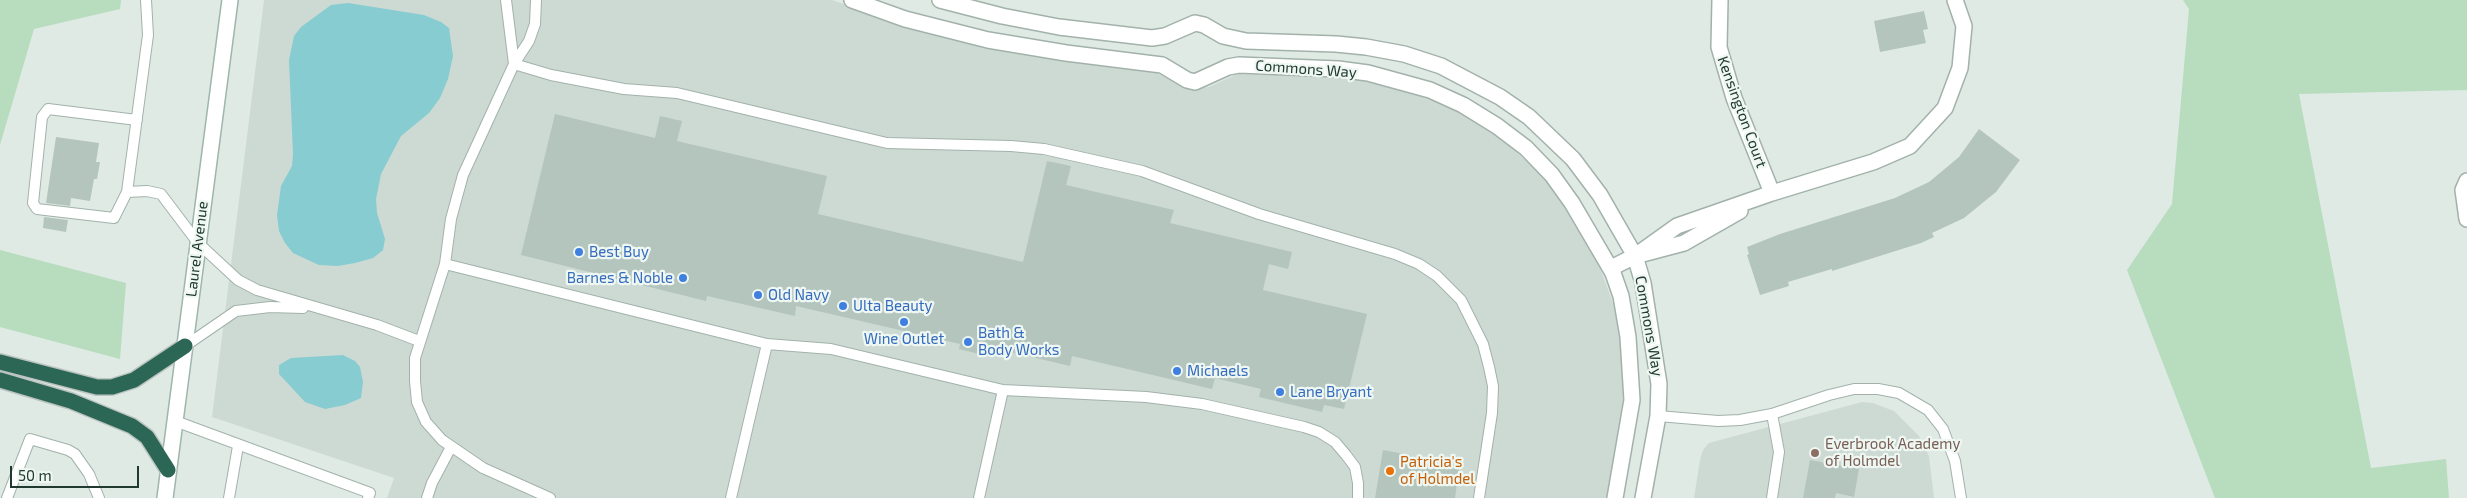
<!DOCTYPE html>
<style>
body{margin:0}
#map{position:relative;width:2467px;height:498px;overflow:hidden;background:#dfeae4;font-family:"Exo 2",sans-serif}
canvas{display:block}
.scale{position:absolute;left:10px;top:466px;width:129px;height:22px;box-sizing:border-box;border:2px solid #203a31;border-top:0;padding-left:6px;font-size:15px;line-height:18px;white-space:nowrap;color:#203a31;-webkit-text-stroke:4px #eff7f3;paint-order:stroke}
</style>
<div id="map">
<canvas width="2467" height="498"></canvas>
<div class="scale">50 m</div>
</div>
<script>
const c = document.querySelector('canvas').getContext('2d');
c.lineJoin = 'round';
function fill(path, color) {
  c.fillStyle = color;
  c.fill(path, 'evenodd');
}
function shape(rows) {
  const path = new Path2D();
  for (const r of rows) {
    path.moveTo(r[0], r[1]);
    for (let i = 2; i < r.length; i += 2) path.lineTo(r[i], r[i + 1]);
  }
  return path;
}
function stroke(path, color, width, dash) {
  c.strokeStyle = color;
  c.lineWidth = width;
  c.lineCap = dash ? 'butt' : 'round';
  c.setLineDash(dash || []);
  c.stroke(path);
}
function drawText(font, color, halo, rows, align = 'center') {
  c.font = font + ' "Exo 2",sans-serif';
  c.lineWidth = 4.5;
  c.setLineDash([]);
  c.textBaseline = 'middle';
  c.strokeStyle = halo;
  c.fillStyle = color;
  for (const [text, x, y, turn = 0] of rows) {
    c.save();
    c.translate(x, y);
    c.rotate((+turn || 0) * Math.PI / 180);
    c.textAlign = isNaN(turn) ? turn : align;
    if (halo) c.strokeText(text, 0, 0);
    c.fillText(text, 0, 0);
    c.restore();
  }
}
fill(shape([
 [264,0,832,0,915,28,992,48,1060,60,1155,72,1182,87,1195,89,1209,87,1237,74,1309,76,1357,80,1404,90,1454,109,1500,137,1551,184,1594,251,1614,306,1624,364,1622,424,1609,498,387,498,394,478,212,417],
 [1862,402,1873,403,1894,411,1919,436,1929,456,1934,498,1694,498,1700,460,1703,450,1709,443]
]), '#cddad3');
fill(shape([
 [0,0,121,0,120,9,34,29,0,145],
 [2183,0,2467,0,2467,90,2299,94,2371,468,2446,459,2449,498,2215,498,2127,270,2172,204,2189,9],
 [0,250,126,283,120,359,0,327]
]), '#b7dcbe');
fill(shape([
 [348,3,424,15,441,22,449,28,453,56,448,79,440,98,429,113,401,136,381,174,376,199,377,213,385,239,383,250,373,258,355,263,338,266,319,265,293,253,285,243,279,231,277,215,281,186,292,166,293,154,289,60,294,36,301,27,331,5],
 [343,355,355,361,360,367,363,382,361,398,345,405,325,409,305,402,279,374,279,365,291,358]
]), '#86ccd1');
fill(shape([
 [1924,11,1928,29,1923,30,1926,43,1880,52,1874,21],
 [555,114,655,138,660,116,682,121,677,141,827,176,818,214,1023,262,1047,161,1071,166,1066,185,1174,210,1170,223,1292,252,1288,269,1269,264,1263,290,1367,314,1344,409,1324,405,1322,412,1259,397,1261,389,1215,378,1212,389,1072,356,1070,366,1002,350,1002,353,992,351,991,357,959,349,960,344,796,306,795,316,707,296,706,301,521,255],
 [1979,129,2020,160,1996,192,1964,218,1932,233,1934,237,1921,243,1832,271,1832,269,1788,282,1789,286,1760,295,1747,255,1749,254,1747,247,1780,234,1895,198,1929,182,1959,157],
 [56,137,99,143,96,162,100,162,97,179,94,179,90,201,71,198,70,206,46,203],
 [44,217,68,220,66,232,43,228],
 [1383,450,1410,455,1409,461,1459,469,1455,498,1375,498],
 [1810,460,1859,469,1854,497,1836,493,1835,498,1803,498]
]), '#b4c5bd');
const lane = shape([
 [506,0,514,64],
 [536,0,535,24,529,41,514,64,463,175,451,219,445,264,415,358,415,381,417,402,426,422,442,440,483,468,550,498],
 [514,64,551,75,624,89,677,93,887,143,1011,146,1044,149,1142,171,1259,214,1395,254,1419,264,1437,276,1461,300,1483,344,1489,367,1493,386,1492,413,1479,498],
 [137,120,48,109,42,117,33,203,37,209,114,218,127,192,148,35,146,0],
 [127,192,147,191,161,194,198,243,238,280,257,290,377,325,419,341],
 [445,264,767,344,831,349,1003,390,1146,397,1202,404,1304,427,1319,432,1335,442,1346,455,1355,467,1358,483,1358,498],
 [185,346,236,311,270,307,303,308],
 [1658,416,1718,421,1740,420,1772,414,1829,395,1854,389,1878,389,1899,393,1928,410,1943,429,1955,461,1961,498],
 [175,421,370,493,368,498],
 [7,498,30,439,68,450,75,454,89,474,99,498],
 [229,498,238,446],
 [427,498,432,483,451,447],
 [731,498,767,344],
 [979,498,1003,390],
 [1772,498,1779,452,1772,414]
]);
const street = shape([
 [852,0,905,19,988,40,1066,53,1162,65,1187,80,1195,82,1228,67,1239,65,1338,69,1368,73,1430,90,1463,105,1497,126,1526,148,1552,175,1572,203,1613,273,1621,296,1628,337,1632,400,1615,498],
 [940,0,1002,16,1059,27,1152,38,1165,36,1195,23,1204,25,1223,36,1246,41,1336,44,1366,47,1404,54,1441,66,1500,97,1529,117,1573,159,1600,195,1635,256,1643,283,1659,384,1658,416,1643,498],
 [1720,0,1719,47,1734,98,1772,193],
 [2467,181,2463,190,2467,219],
 [1635,256,1677,226,1772,193,1873,162,1910,146,1945,108,1960,68,1964,26,1955,0],
 [1611,268,1635,256,1684,243,1740,211]
]);
const secondary = shape([
 [165,498,230,0]
]);
const highway = shape([
 [0,362,97,387,112,387,134,380,185,346],
 [0,380,71,401,132,426,147,437,168,470]
]);
stroke(lane, '#a2b2ab', 12);
stroke(street, '#a2b2ab', 18);
stroke(secondary, '#9eb6ab', 18);
stroke(highway, '#bcc4c1', 18);
stroke(lane, '#fff', 10);
stroke(street, '#fff', 15);
stroke(secondary, '#fff', 15);
stroke(highway, '#2c6755', 15);
for (const [x, y, r, color] of [
 [579,252,5,"#3f7fe0"],
 [683,278,5,"#3f7fe0"],
 [758,295,5,"#3f7fe0"],
 [843,306,5,"#3f7fe0"],
 [904,322,5,"#3f7fe0"],
 [968,342,5,"#3f7fe0"],
 [1177,371,5,"#3f7fe0"],
 [1280,392,5,"#3f7fe0"],
 [1815,453,5,"#8d6e63"],
 [1390,471,5,"#e8710a"]
]) {
  const dot = new Path2D();
  dot.arc(x, y, r, 0, 2 * Math.PI);
  c.fillStyle = color;
  c.fill(dot);
  stroke(dot, '#eff7f3', 2);
}
drawText('15px', '#203a31', '#eff7f3', [
 ["Commons Way",1306,69,4],
 ["Kensington Court",1742,112,70],
 ["Laurel Avenue",197,249,-83],
 ["Commons Way",1649,326,80]
]);
drawText('15px', '#366cbe', '#eff7f3', [
 ["Best Buy",589,252],
 ["Barnes & Noble",673,278,"right"],
 ["Old Navy",768,295],
 ["Ulta Beauty",853,306],
 ["Bath &",978,333],
 ["Body Works",978,350],
 ["Wine Outlet",904,339,"center"],
 ["Michaels",1187,371],
 ["Lane Bryant",1290,392]
], 'left');
drawText('15px', '#785e54', '#eff7f3', [
 ["Everbrook Academy",1825,444],
 ["of Holmdel",1825,461]
], 'left');
drawText('15px', '#c56008', '#eff7f3', [
 ["Patricia's",1400,462],
 ["of Holmdel",1400,479]
], 'left');
</script>
